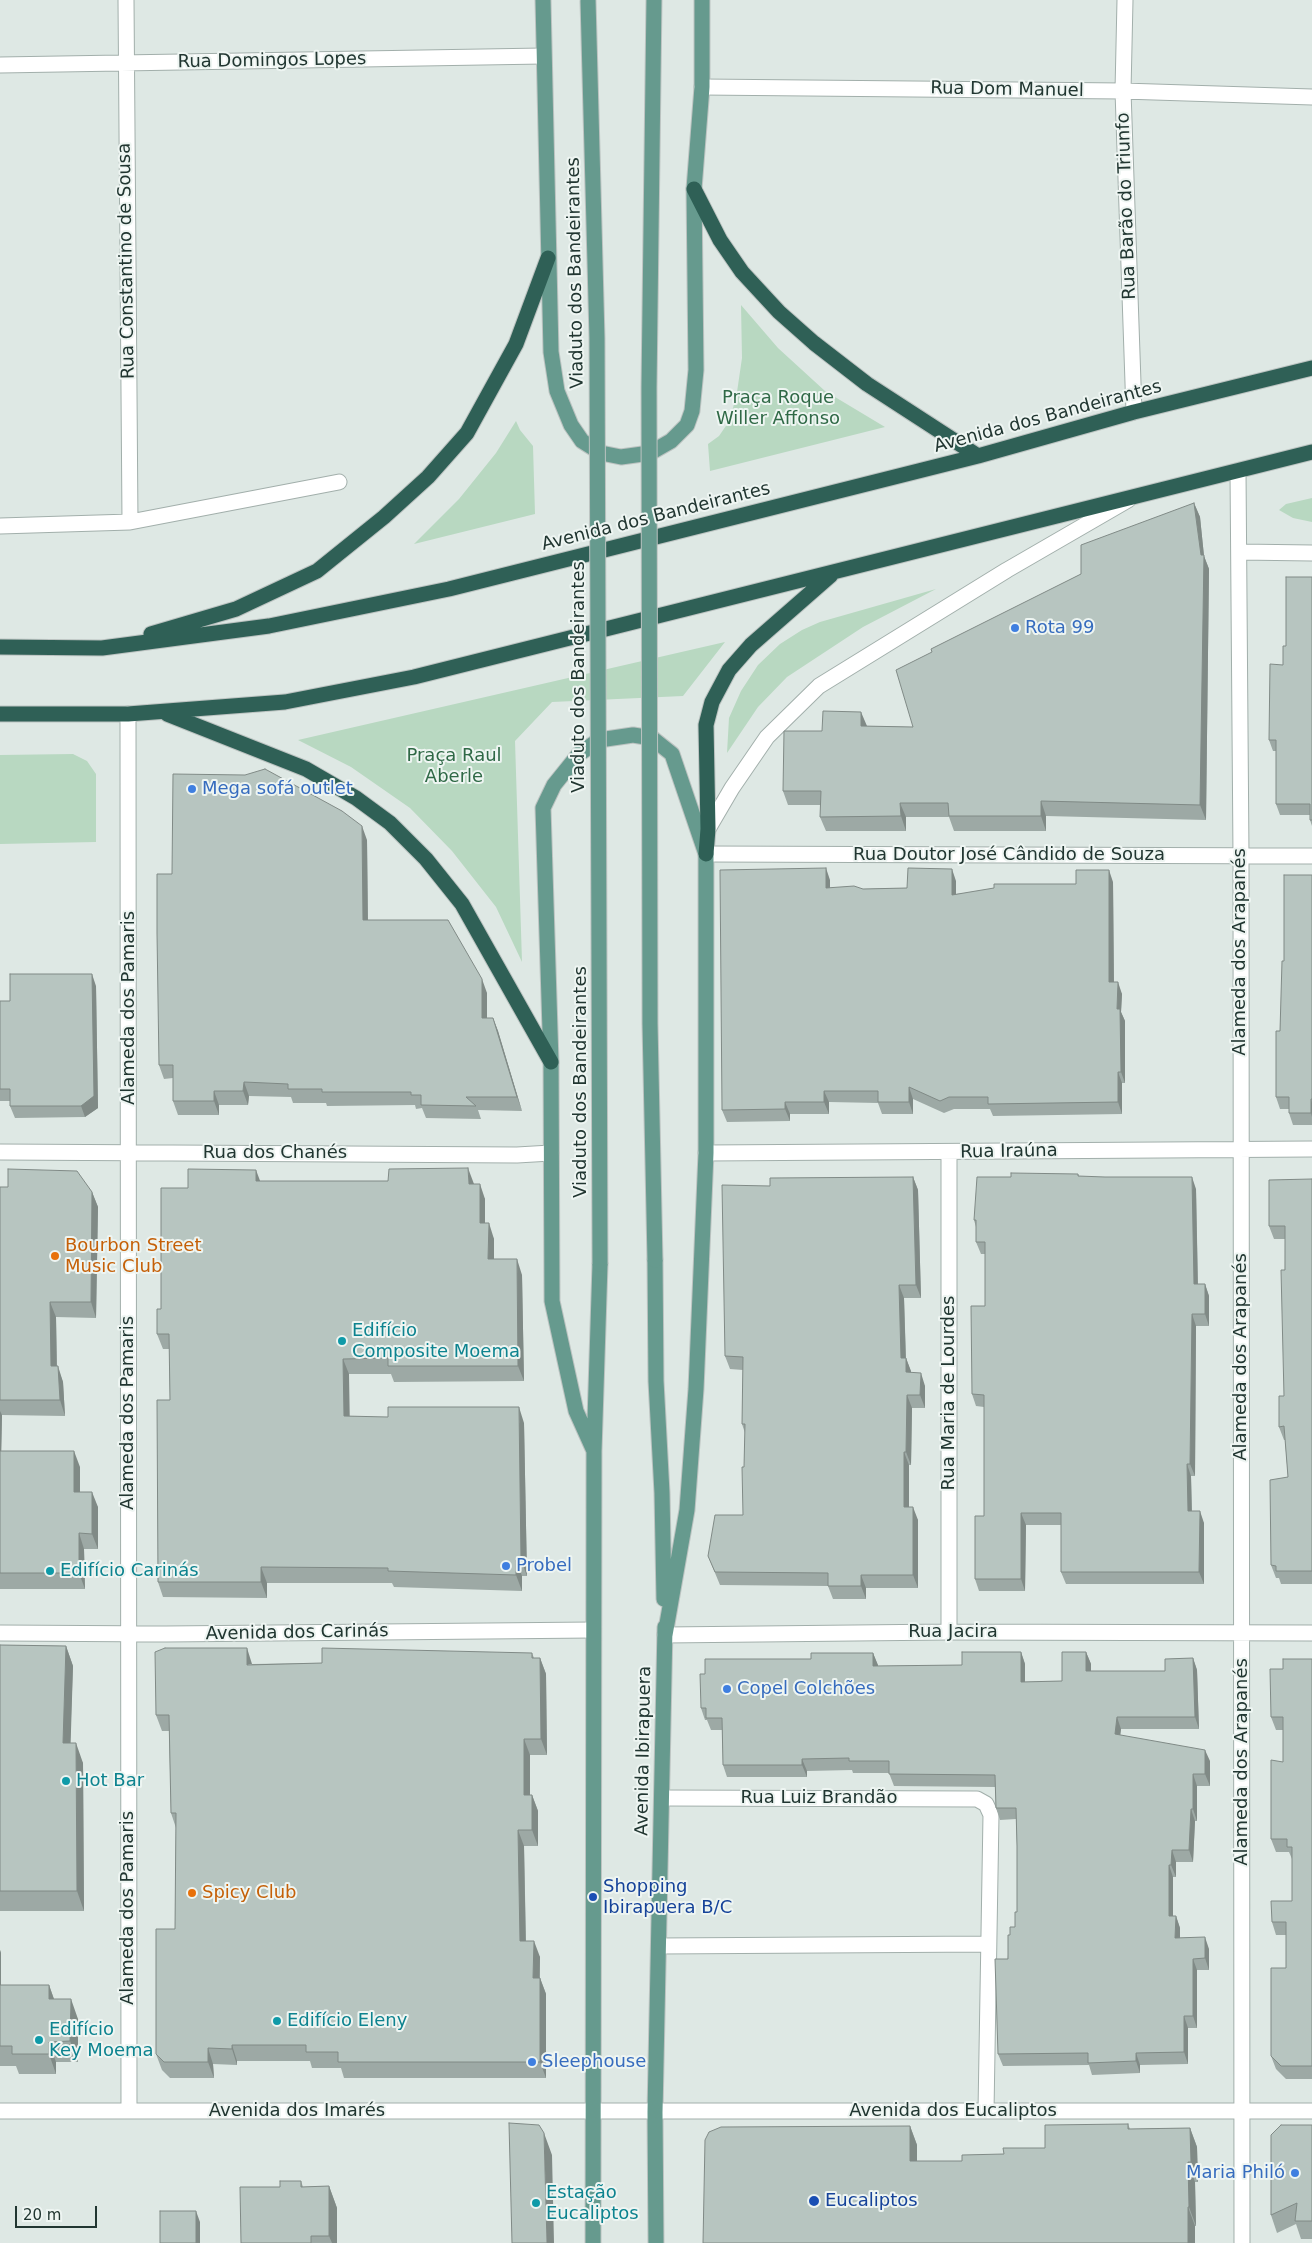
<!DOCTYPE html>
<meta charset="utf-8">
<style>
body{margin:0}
#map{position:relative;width:1312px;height:2243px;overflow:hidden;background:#dee8e4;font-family:"DejaVu Sans",sans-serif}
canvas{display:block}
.scale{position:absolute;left:15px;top:2206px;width:82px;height:22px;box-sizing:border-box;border:2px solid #213631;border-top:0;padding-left:6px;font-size:15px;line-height:18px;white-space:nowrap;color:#213631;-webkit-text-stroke:4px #eef5f2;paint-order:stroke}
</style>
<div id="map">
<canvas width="1312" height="2243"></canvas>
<div class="scale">20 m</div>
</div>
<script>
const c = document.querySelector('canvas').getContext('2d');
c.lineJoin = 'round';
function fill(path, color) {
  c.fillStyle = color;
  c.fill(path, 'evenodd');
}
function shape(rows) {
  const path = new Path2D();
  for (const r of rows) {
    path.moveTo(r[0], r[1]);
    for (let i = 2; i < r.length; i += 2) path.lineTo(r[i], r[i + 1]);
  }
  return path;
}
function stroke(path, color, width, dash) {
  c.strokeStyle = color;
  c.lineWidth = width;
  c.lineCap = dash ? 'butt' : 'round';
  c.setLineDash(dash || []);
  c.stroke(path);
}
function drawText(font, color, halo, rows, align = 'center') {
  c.font = font + ' "DejaVu Sans",sans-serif';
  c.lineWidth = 4;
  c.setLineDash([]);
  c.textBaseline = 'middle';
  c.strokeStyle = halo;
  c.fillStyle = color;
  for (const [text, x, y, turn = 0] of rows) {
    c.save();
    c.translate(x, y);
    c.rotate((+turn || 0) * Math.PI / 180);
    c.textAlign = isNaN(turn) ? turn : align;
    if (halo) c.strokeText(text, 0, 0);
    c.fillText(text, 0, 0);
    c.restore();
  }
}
fill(shape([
 [741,305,778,348,825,391,885,427,710,471,708,444,719,436,730,420,737,392,742,358],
 [516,421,520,430,533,446,535,514,414,544,459,499,496,453],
 [1312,498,1312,522,1293,518,1279,510,1286,504],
 [936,589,863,627,787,677,758,707,727,753,729,718,741,691,758,665,780,644,802,630,820,622],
 [725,642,683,696,552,702,515,741,522,962,496,907,452,851,410,808,351,767,298,740],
 [73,754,87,761,96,774,96,842,0,844,0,755]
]), '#b8d8c1');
const minor = shape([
 [126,0,130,522],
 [1125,0,1123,91,1134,412],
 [0,65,543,56],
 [702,87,1123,91,1312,97],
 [1238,471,1241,856,1242,2243],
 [0,526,130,522,339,482],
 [1240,552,1312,553],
 [128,714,129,2111],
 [708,829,732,788,767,737,819,686,1007,570,1128,500],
 [706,854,1312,856],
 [0,1152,517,1155,551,1153],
 [706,1153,1312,1149],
 [949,1632,949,1153],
 [0,1633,166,1634,593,1630],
 [665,1635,949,1632,1312,1633],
 [662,1798,977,1799,986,1804,991,1815,986,2111],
 [659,1946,987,1944],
 [0,2111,1312,2111]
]);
const major = shape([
 [543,0,551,352,557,391,571,425,582,441,601,453,621,457,650,453,671,441,687,425,692,411,696,370,694,189,702,87,702,0],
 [655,1260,656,1381,662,1493,664,1599],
 [594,1451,576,1411,552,1301,551,1062,543,808,554,785,579,754,599,740,633,735,652,738,672,754,706,854,706,1153,696,1389,687,1510,665,1635],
 [593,2243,594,1451,600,1264],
 [656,2243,655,2112,665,1627]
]);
const highway = shape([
 [694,189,720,240,742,272,779,312,814,343,867,384,978,456],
 [151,634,236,609,317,571,384,517,428,477,467,433,516,344,548,258],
 [0,647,102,648,269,626,449,589,978,456,1134,412,1312,368],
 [0,714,128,714,285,702,414,677,1312,452],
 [167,714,306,769,356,798,390,823,426,859,462,904,551,1062],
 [706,854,708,829,706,725,712,702,729,670,751,645,831,575]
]);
stroke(minor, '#a2afab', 17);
stroke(major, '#bcc3c1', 17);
stroke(highway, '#bcc3c1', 17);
stroke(minor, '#fff', 15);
stroke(major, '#669a8e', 15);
stroke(highway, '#2f6056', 15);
const majorBridge = shape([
 [588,0,597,338,600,1264],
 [654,0,649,387,650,1024,655,1260]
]);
stroke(majorBridge, '#bcc3c1', 17, []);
stroke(majorBridge, '#669a8e', 15);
fill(shape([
 [1194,503,1200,517,1204,556,1209,569,1206,820,1046,816,1046,831,954,831,949,817,906,817,906,831,826,831,820,817,821,805,788,805,783,791,822,731,866,726,913,727,932,652,1081,574],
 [1312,577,1312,826,1310,820,1310,815,1280,815,1276,804,1276,751,1273,751,1269,740,1283,665,1286,646],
 [367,840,368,920,487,993,487,1018,493,1018,498,1031,522,1111,478,1110,481,1119,426,1118,422,1108,416,1109,415,1105,327,1106,326,1103,293,1103,291,1097,249,1096,248,1105,219,1105,219,1115,178,1115,173,1101,173,1078,164,1079,159,1065,172,874],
 [1312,875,1312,1125,1293,1125,1289,1113,1289,1109,1280,1109,1276,1097,1284,961],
 [830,880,830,888,863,889,907,888,956,881,956,894,1076,884,1113,882,1114,982,1122,994,1121,1012,1125,1021,1125,1083,1122,1083,1122,1114,993,1116,990,1109,954,1109,944,1113,913,1099,913,1114,882,1114,878,1103,829,1102,829,1114,790,1114,790,1121,727,1122,722,1110],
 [96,986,98,1108,85,1117,15,1118,10,1106,10,1101,0,1101,0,1001,10,1001],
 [1078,1174,1079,1176,1196,1189,1198,1284,1205,1284,1209,1296,1209,1326,1196,1326,1195,1476,1191,1476,1192,1511,1204,1523,1204,1584,1066,1584,1061,1572,1061,1525,1026,1525,1025,1591,979,1591,975,1579,984,1516,984,1407,976,1406,972,1394,985,1306,985,1254,981,1254,976,1242,976,1227,974,1220,1011,1177],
 [913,1177,918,1190,921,1298,904,1298,906,1358,911,1372,925,1386,925,1408,912,1408,911,1465,909,1465,909,1507,918,1520,918,1588,866,1588,866,1599,833,1599,828,1586,720,1585,708,1556,743,1515,745,1433,742,1424,743,1370,730,1369,725,1356,770,1186],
 [1312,1179,1312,1584,1281,1584,1279,1578,1276,1578,1271,1565,1288,1477,1285,1440,1284,1440,1279,1427,1284,1396,1285,1239,1274,1239,1269,1226],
 [260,1181,474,1184,485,1199,485,1223,494,1239,494,1259,522,1275,524,1381,394,1382,391,1374,349,1374,349,1416,524,1423,527,1576,522,1576,522,1591,394,1587,392,1583,267,1583,267,1598,163,1597,158,1582,170,1400,169,1349,163,1349,157,1334,161,1309,188,1188],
 [0,1187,92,1192,98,1207,96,1318,56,1317,57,1366,63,1382,65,1416,2,1415,1,1451,80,1467,80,1492,98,1507,98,1549,84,1549,85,1589,0,1589],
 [0,1645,66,1646,73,1666,70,1743,83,1763,84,1911,0,1911],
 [1021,1652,1025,1664,1025,1682,1062,1681,1086,1652,1091,1664,1091,1671,1165,1671,1193,1658,1197,1670,1199,1729,1121,1729,1120,1735,1210,1761,1210,1786,1197,1786,1197,1821,1195,1821,1193,1862,1176,1862,1176,1877,1173,1877,1173,1916,1176,1916,1180,1928,1180,1938,1209,1949,1209,1970,1197,1970,1197,2028,1188,2028,1188,2064,1140,2065,1140,2073,1092,2075,1089,2065,1003,2066,998,2054,1010,1935,1015,1927,1017,1912,1017,1846,1016,1819,1000,1820,996,1808,995,1787,894,1786,889,1773,853,1773,852,1770,807,1771,807,1777,727,1777,723,1765,722,1730,711,1730,707,1720,705,1720,701,1708,705,1674,811,1659,873,1653,878,1666,962,1665],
 [532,1653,534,1658,540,1658,546,1674,547,1755,530,1755,530,1795,532,1795,538,1811,538,1846,524,1846,526,1941,540,1957,540,1978,546,1994,546,2078,344,2078,341,2068,312,2068,310,2061,237,2061,237,2065,213,2064,214,2078,170,2078,162,2070,156,2054,175,1929,176,1828,171,1813,169,1731,162,1731,156,1715,252,1664,322,1663],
 [1312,1659,1312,2079,1286,2079,1276,2069,1271,2056,1286,1968,1286,1935,1276,1935,1272,1922,1292,1901,1292,1859,1289,1852,1276,1852,1271,1839,1283,1762,1283,1730,1276,1730,1271,1717,1283,1669],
 [0,1950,1,1953,1,1985,49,1985,54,1999,78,2019,78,2062,56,2062,56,2074,19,2074,16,2066,0,2066],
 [1128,2124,1130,2129,1190,2128,1197,2147,1198,2182,1195,2182,1196,2226,1195,2226,1195,2243,703,2243,910,2126,917,2145,917,2161,962,2161,1004,2154,1045,2148],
 [1312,2125,1312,2239,1301,2239,1296,2224,1277,2233,1271,2215],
 [301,2181,303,2187,329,2186,337,2208,337,2243,241,2243,280,2187]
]), '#9da9a5');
fill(shape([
 [1194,503,1200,517,1204,556,1209,569,1206,820,1200,805,1201,555],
 [861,712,867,726,861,726],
 [1041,801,1046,816,1046,831,1041,816],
 [900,803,906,817,906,831,901,816],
 [362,826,367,840,368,934,363,920],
 [826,868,830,880,830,900,826,888],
 [952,869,956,881,956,906,952,895],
 [1109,870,1113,882,1114,994,1109,982],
 [92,974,96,986,98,1108,85,1117,81,1106],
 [482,979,487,993,487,1031,482,1018],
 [1118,982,1122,994,1121,1012,1125,1021,1125,1083,1121,1072,1117,1009],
 [493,1018,498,1031,522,1111,517,1097],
 [1118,1072,1122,1083,1122,1114,1118,1102],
 [244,1082,249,1096,248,1105,243,1091],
 [909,1087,913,1099,913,1114,909,1102],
 [214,1091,219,1105,219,1115,214,1101],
 [824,1091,829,1102,829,1114,824,1102],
 [1311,1099,1312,1103,1312,1117,1311,1113],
 [785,1102,790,1114,790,1121,785,1109],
 [468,1168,474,1184,469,1184],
 [256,1170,262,1186,256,1181],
 [913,1177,918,1190,921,1298,916,1285],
 [1192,1177,1196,1189,1198,1296,1194,1284],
 [480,1184,485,1199,485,1239,480,1223],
 [92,1192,98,1207,96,1318,91,1302],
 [489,1223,494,1239,494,1275,488,1259],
 [517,1259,522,1275,524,1381,518,1366],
 [1205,1284,1209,1296,1209,1326,1205,1314],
 [899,1285,904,1298,906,1366,906,1358,911,1371,911,1385,901,1358],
 [50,1302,56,1317,57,1382,51,1366],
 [1192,1314,1196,1326,1195,1476,1190,1464],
 [343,1359,349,1374,350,1432,344,1416],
 [58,1366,63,1382,65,1416,60,1400],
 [921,1373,925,1386,925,1408,920,1395],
 [907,1395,912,1408,911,1465,906,1452],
 [519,1407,524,1423,527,1576,521,1560],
 [0,1411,2,1415,1,1466,0,1464],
 [74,1451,80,1467,80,1508,74,1492],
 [904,1452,909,1465,909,1520,904,1507],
 [1187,1464,1191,1476,1192,1523,1188,1511],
 [92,1492,98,1507,98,1549,92,1534],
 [913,1507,918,1520,918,1588,913,1575],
 [1200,1511,1204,1523,1204,1584,1199,1572],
 [1021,1513,1026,1525,1025,1591,1021,1579],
 [79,1533,84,1549,85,1589,79,1573],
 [516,1560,522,1576,522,1591,516,1575],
 [261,1567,267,1583,267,1598,261,1582],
 [861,1575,866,1588,866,1599,861,1586],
 [66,1646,73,1666,70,1763,63,1743],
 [247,1648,252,1664,247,1665],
 [1021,1652,1025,1664,1025,1694,1021,1682],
 [1086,1652,1091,1664,1091,1683,1086,1671],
 [873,1653,878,1665,878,1678,873,1666],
 [540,1658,546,1674,547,1755,541,1739],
 [1193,1658,1197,1670,1199,1729,1195,1717],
 [1117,1717,1121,1729,1119,1746,1115,1734],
 [524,1739,530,1755,530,1811,524,1795],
 [76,1743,83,1763,84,1911,77,1891],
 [1205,1750,1210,1761,1210,1786,1205,1774],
 [802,1759,807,1771,807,1777,802,1765],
 [1193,1774,1197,1786,1197,1821,1193,1809],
 [532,1795,538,1811,538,1846,532,1830],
 [1191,1809,1195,1821,1193,1862,1189,1850],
 [518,1830,524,1846,526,1957,520,1941],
 [1172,1850,1176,1862,1176,1877,1171,1865],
 [1169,1865,1173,1877,1173,1928,1169,1916],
 [1176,1916,1180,1928,1180,1950,1175,1938],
 [1205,1937,1209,1949,1209,1970,1205,1958],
 [534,1941,540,1957,539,1994,533,1978],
 [0,1950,1,1953,1,2005,0,2003],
 [1193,1959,1197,1970,1197,2028,1193,2016],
 [540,1978,546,1994,546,2078,540,2062],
 [49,1985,56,2005,49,1999],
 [71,1999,78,2019,78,2062,70,2041],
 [1184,2016,1188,2028,1188,2064,1184,2052],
 [49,2042,56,2062,56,2074,49,2054],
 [232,2045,237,2061,237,2065,232,2049],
 [208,2048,213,2064,214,2078,208,2062],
 [1136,2053,1140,2065,1140,2073,1136,2061],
 [910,2126,917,2145,917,2181,910,2161],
 [1190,2128,1197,2147,1198,2182,1191,2162],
 [544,2133,552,2155,554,2243,547,2243],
 [1188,2162,1195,2182,1196,2226,1189,2207],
 [329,2186,337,2208,337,2243,332,2243,329,2236],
 [1188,2207,1195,2226,1195,2243,1188,2243],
 [196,2211,200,2222,200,2243,196,2243]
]), '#808a86');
const building = shape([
 [1194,503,1201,555,1204,555,1200,805,1041,801,1041,816,949,816,948,803,900,803,901,816,820,817,821,791,783,791,784,731,822,731,823,711,861,712,861,726,913,727,896,670,932,652,931,649,1081,574,1081,545,1194,503],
 [1286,577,1312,577,1312,820,1310,820,1310,804,1276,804,1276,740,1269,740,1270,664,1283,665,1283,646,1286,646,1286,577],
 [265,769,342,811,362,826,363,920,448,920,482,979,482,1018,493,1018,517,1097,466,1097,476,1106,421,1105,421,1095,411,1095,411,1092,322,1092,322,1089,288,1089,288,1084,244,1082,243,1091,214,1091,214,1101,173,1101,173,1065,159,1065,157,933,157,874,172,874,173,774,245,775,265,769],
 [826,868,826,888,854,886,863,889,907,888,908,868,952,869,952,895,994,888,994,884,1076,884,1076,870,1109,870,1109,982,1118,982,1117,1009,1120,1009,1121,1072,1118,1072,1118,1102,988,1104,988,1097,949,1097,940,1101,909,1087,909,1102,878,1102,878,1091,824,1091,824,1102,785,1102,785,1109,722,1110,720,870,826,868],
 [1284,875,1312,875,1312,1099,1311,1099,1311,1113,1289,1113,1289,1097,1276,1097,1276,1031,1280,1031,1282,961,1284,961,1284,875],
 [10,974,92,974,94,1096,81,1106,10,1106,10,1089,0,1089,0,1001,10,1001,10,974],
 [468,1168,469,1184,480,1184,480,1223,489,1223,488,1259,517,1259,518,1366,388,1366,388,1358,343,1359,344,1416,388,1417,388,1407,519,1407,521,1560,516,1560,516,1575,388,1571,388,1568,261,1567,261,1582,158,1582,157,1400,170,1400,169,1334,157,1334,157,1309,161,1309,161,1188,188,1188,188,1169,256,1170,256,1181,388,1181,389,1169,468,1168],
 [8,1169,77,1171,92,1192,91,1302,50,1302,51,1366,58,1366,60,1400,0,1400,0,1187,8,1187,8,1169],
 [1011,1173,1078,1174,1078,1176,1105,1177,1192,1177,1194,1284,1205,1284,1205,1314,1192,1314,1190,1464,1187,1464,1188,1511,1200,1511,1199,1572,1061,1572,1061,1513,1021,1513,1021,1579,975,1579,975,1516,984,1516,984,1395,972,1394,971,1306,985,1306,985,1242,976,1242,976,1220,974,1220,977,1177,1011,1177,1011,1173],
 [913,1177,916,1285,899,1285,901,1358,906,1358,906,1372,921,1373,920,1395,907,1395,906,1452,904,1452,904,1507,913,1507,913,1575,861,1575,861,1586,828,1586,828,1573,715,1572,708,1556,715,1515,743,1515,742,1467,744,1467,745,1424,742,1424,743,1357,725,1356,722,1185,770,1186,770,1178,913,1177],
 [1312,1179,1312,1571,1276,1571,1276,1566,1271,1565,1270,1480,1288,1477,1284,1426,1279,1427,1279,1396,1284,1396,1281,1270,1285,1270,1285,1226,1269,1226,1269,1180,1312,1179],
 [0,1451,74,1451,74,1492,92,1492,92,1534,79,1533,79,1573,0,1573,0,1451],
 [0,1645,66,1646,63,1743,76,1743,77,1891,0,1891,0,1645],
 [165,1648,247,1648,247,1665,322,1663,322,1648,532,1653,532,1658,540,1658,541,1739,524,1739,524,1795,532,1795,532,1830,518,1830,520,1941,534,1941,533,1978,540,1978,540,2062,338,2062,338,2052,306,2052,306,2045,232,2045,232,2049,208,2048,208,2062,164,2062,156,2054,156,1929,175,1929,176,1813,171,1813,169,1715,156,1715,155,1652,165,1648],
 [962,1652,1021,1652,1021,1682,1062,1681,1062,1652,1086,1652,1086,1671,1165,1671,1165,1659,1193,1658,1195,1717,1117,1717,1115,1734,1205,1750,1205,1774,1193,1774,1193,1809,1191,1809,1189,1850,1172,1850,1171,1865,1169,1865,1169,1916,1176,1916,1175,1938,1205,1937,1205,1958,1193,1959,1193,2016,1184,2016,1184,2052,1136,2053,1136,2061,1088,2063,1088,2053,998,2054,995,1959,1008,1959,1008,1935,1010,1935,1010,1927,1015,1927,1015,1912,1017,1912,1017,1846,1016,1808,996,1808,995,1775,889,1774,889,1761,849,1761,849,1758,802,1759,802,1765,723,1765,722,1718,706,1718,706,1708,701,1708,700,1674,705,1674,705,1659,811,1659,811,1653,873,1653,873,1666,962,1665,962,1652],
 [1283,1659,1312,1659,1312,2066,1281,2066,1271,2056,1271,1968,1286,1968,1286,1922,1272,1922,1271,1901,1292,1901,1292,1847,1287,1847,1287,1839,1271,1839,1271,1760,1283,1762,1283,1717,1271,1717,1270,1669,1283,1669,1283,1659],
 [0,1985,49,1985,49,1999,71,1999,70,2041,49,2042,49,2054,12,2054,12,2046,0,2046,0,1985],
 [509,2123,539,2125,544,2133,547,2243,512,2243,509,2123],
 [1128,2124,1128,2129,1190,2128,1191,2162,1188,2162,1189,2207,1188,2207,1188,2243,703,2243,705,2140,709,2132,721,2127,910,2126,910,2161,962,2161,962,2155,1004,2154,1003,2148,1045,2148,1045,2125,1128,2124],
 [1281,2125,1312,2125,1312,2221,1295,2221,1297,2203,1271,2215,1271,2135,1281,2125],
 [280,2181,301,2181,301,2187,329,2186,329,2236,311,2236,311,2243,241,2243,240,2187,280,2187,280,2181],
 [160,2211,196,2211,196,2243,160,2243,160,2211]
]);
fill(building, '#b7c5c0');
stroke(building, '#808a86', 1);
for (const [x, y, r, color] of [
 [1015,628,5,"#3f7fe0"],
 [192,789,5,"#3f7fe0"],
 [55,1256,5,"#e8710a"],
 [342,1341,5,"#0f9aa8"],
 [506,1566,5,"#3f7fe0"],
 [50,1571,5,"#0f9aa8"],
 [727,1689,5,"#3f7fe0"],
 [66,1781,5,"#0f9aa8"],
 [192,1893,5,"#e8710a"],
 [593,1897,5,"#1a4fb4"],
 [277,2021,5,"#0f9aa8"],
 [39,2040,5,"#0f9aa8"],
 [532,2062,5,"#3f7fe0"],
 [1295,2173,5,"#3f7fe0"],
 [814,2201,6,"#1a4fb4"],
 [536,2203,5,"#0f9aa8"]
]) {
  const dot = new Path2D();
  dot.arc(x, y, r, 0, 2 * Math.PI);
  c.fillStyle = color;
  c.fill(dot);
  stroke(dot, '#eef5f2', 2);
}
drawText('18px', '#213631', '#eef5f2', [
 ["Rua Domingos Lopes",272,61,-1],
 ["Rua Dom Manuel",1007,90,1],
 ["Rua Barão do Triunfo",1127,206,-92],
 ["Rua Constantino de Sousa",127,261,-91],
 ["Viaduto dos Bandeirantes",576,273,-91],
 ["Avenida dos Bandeirantes",1048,417,-15],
 ["Avenida dos Bandeirantes",656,517,-14],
 ["Viaduto dos Bandeirantes",579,677,-90],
 ["Rua Doutor José Cândido de Souza",1009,855],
 ["Alameda dos Arapanés",1240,952,-90],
 ["Alameda dos Pamaris",129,1008,-90],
 ["Viaduto dos Bandeirantes",581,1082,-90],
 ["Rua Iraúna",1009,1152,-1],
 ["Rua dos Chanés",275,1153],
 ["Alameda dos Arapanés",1241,1357,-90],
 ["Rua Maria de Lourdes",949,1393,-90],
 ["Alameda dos Pamaris",128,1413,-90],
 ["Rua Jacira",953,1632],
 ["Avenida dos Carinás",297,1633,-1],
 ["Avenida Ibirapuera",644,1751,-89],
 ["Alameda dos Arapanés",1242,1762,-90],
 ["Rua Luiz Brandão",819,1798],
 ["Alameda dos Pamaris",128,1908,-90],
 ["Avenida dos Imarés",297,2111],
 ["Avenida dos Eucaliptos",953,2111]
]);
drawText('18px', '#2f6946', '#eef5f2', [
 ["Praça Roque",778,398],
 ["Willer Affonso",778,419],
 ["Praça Raul",454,756],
 ["Aberle",454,777]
]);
drawText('18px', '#366cbe', '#eef5f2', [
 ["Rota 99",1025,628],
 ["Mega sofá outlet",202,789],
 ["Probel",516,1566],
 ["Copel Colchões",737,1689],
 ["Sleephouse",542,2062],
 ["Maria Philó",1285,2173,"right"]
], 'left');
drawText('18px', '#c56008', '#eef5f2', [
 ["Bourbon Street",65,1246],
 ["Music Club",65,1267],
 ["Spicy Club",202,1893]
], 'left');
drawText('18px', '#0d838f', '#eef5f2', [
 ["Edifício",352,1331],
 ["Composite Moema",352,1352],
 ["Edifício Carinás",60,1571],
 ["Hot Bar",76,1781],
 ["Edifício Eleny",287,2021],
 ["Edifício",49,2030],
 ["Key Moema",49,2051],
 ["Estação",546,2193],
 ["Eucaliptos",546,2214]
], 'left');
drawText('18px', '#164399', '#eef5f2', [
 ["Shopping",603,1887],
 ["Ibirapuera B/C",603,1908],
 ["Eucaliptos",825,2201]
], 'left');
</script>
